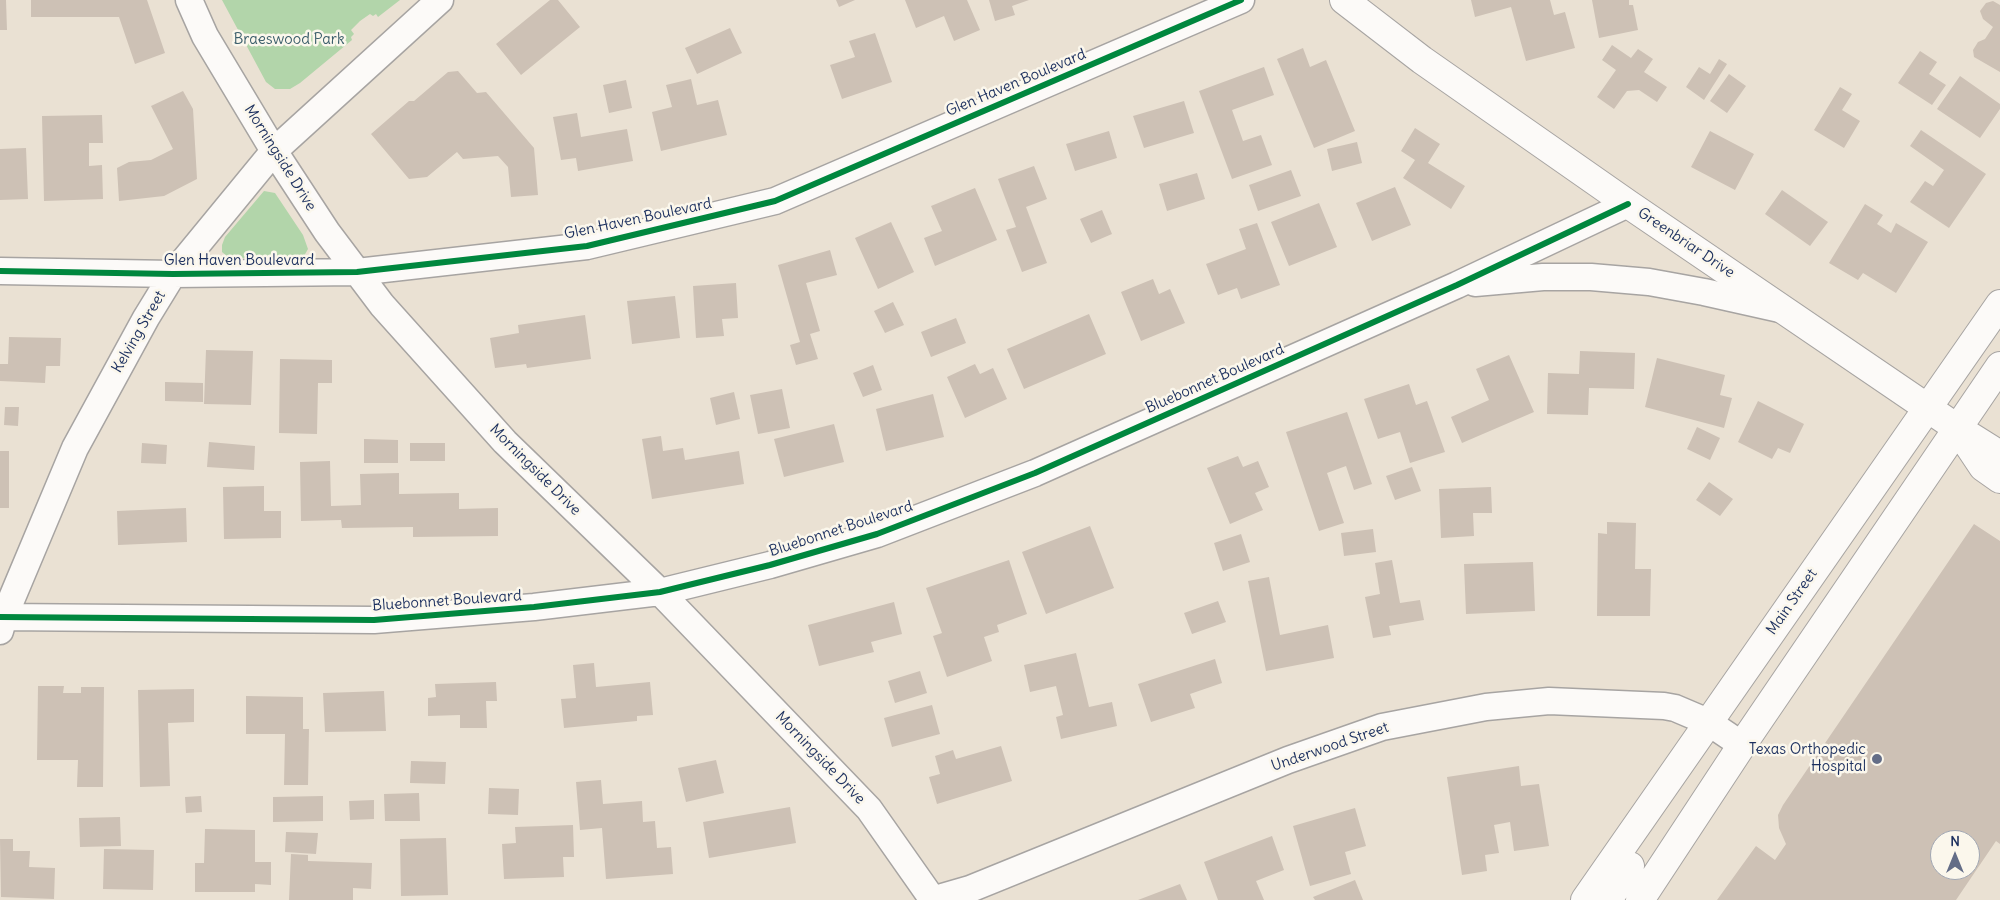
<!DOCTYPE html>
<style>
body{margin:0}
#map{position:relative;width:2000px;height:900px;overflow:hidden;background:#eae1d3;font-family:Delius,sans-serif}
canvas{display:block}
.north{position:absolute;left:1930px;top:830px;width:50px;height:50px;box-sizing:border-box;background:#fbf7ec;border:1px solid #a1a7b3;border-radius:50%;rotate:0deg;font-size:14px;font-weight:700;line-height:20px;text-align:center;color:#1b2f5e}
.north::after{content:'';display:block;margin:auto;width:18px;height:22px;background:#636d87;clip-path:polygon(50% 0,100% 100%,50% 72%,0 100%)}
</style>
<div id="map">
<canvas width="2000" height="900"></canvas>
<div class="north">N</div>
</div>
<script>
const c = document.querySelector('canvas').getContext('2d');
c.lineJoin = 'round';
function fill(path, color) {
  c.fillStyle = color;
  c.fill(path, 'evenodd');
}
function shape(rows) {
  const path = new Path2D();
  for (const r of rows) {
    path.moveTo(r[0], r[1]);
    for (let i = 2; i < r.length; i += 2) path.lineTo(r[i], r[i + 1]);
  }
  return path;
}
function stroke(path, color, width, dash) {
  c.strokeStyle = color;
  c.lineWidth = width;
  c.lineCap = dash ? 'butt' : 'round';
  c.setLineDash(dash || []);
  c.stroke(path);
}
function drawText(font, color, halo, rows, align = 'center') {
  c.font = font + ' Delius,sans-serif';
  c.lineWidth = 5;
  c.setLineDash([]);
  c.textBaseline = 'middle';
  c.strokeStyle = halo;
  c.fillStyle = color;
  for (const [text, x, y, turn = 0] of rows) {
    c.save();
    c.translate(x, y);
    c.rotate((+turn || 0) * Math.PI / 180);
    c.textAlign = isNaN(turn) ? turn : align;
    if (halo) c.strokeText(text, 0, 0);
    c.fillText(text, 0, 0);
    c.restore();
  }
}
fill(shape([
 [222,0,400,0,378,17,376,14,373,16,370,14,360,21,351,30,354,34,351,37,352,40,300,83,290,89,275,89,266,82],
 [264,191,275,193,303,235,308,249,304,256,293,259,235,258,228,257,222,252,222,245,225,237]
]), '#b2d5aa');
fill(shape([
 [0,0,6,0,7,30,0,30],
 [31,0,147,0,165,53,135,64,119,17,31,17],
 [550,0,558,0,580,27,521,75,496,44],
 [836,0,855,0,839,7],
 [905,0,967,0,980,30,954,41,944,16,916,28],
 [989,0,1029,0,1012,6,1015,15,995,21],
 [1471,0,1550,0,1554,15,1565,12,1575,48,1526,61,1511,7,1475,17],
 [1592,0,1629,0,1629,5,1633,5,1638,30,1599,38],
 [1993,1,2000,5,2000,72,1974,57,1973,50,1978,42,1985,39,1993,27,1983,19,1980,11,1986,3],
 [730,28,742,53,697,74,685,48],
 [875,33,892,82,842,99,830,65,855,57,849,41],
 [1612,45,1631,58,1638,49,1653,59,1644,72,1667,87,1657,102,1639,90,1627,91,1614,109,1597,97,1616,70,1602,60],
 [1303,48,1310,67,1326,60,1355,131,1314,148,1277,59],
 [1920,51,1937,62,1929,74,1946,85,1932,105,1898,83],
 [1719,59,1727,64,1704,100,1686,87,1699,67,1710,74],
 [1264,67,1274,95,1232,110,1243,141,1261,135,1272,165,1232,179,1199,91],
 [458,71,477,93,486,92,534,148,538,195,511,197,508,167,498,156,463,159,457,152,427,177,409,179,371,134,409,101,414,101,448,72],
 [1729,74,1746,86,1727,113,1710,101],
 [1960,76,2000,104,2000,109,1980,138,1937,109],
 [691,79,697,105,718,100,727,135,661,151,652,112,672,107,666,85],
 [626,80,632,108,609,113,603,85],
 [1840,87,1852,94,1842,110,1860,121,1844,148,1814,130],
 [183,91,193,109,197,179,164,196,119,201,117,168,129,162,151,160,173,149,151,106],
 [1184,101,1194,133,1144,148,1133,116],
 [577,113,581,137,627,129,633,161,578,171,576,158,561,160,553,117],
 [102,115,103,143,89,143,89,166,102,165,103,199,44,201,42,116],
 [1415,128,1440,144,1428,163,1465,186,1451,209,1403,178,1415,160,1401,151],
 [1921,130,1986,174,1949,228,1910,202,1925,181,1933,186,1944,170,1910,146],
 [1109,131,1117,158,1075,171,1066,144],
 [1710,131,1754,154,1735,190,1691,167],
 [1357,142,1362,163,1332,171,1327,149],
 [26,148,28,199,0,200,0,149],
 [1034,166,1047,199,1026,207,1047,263,1022,272,1006,230,1016,227,998,179],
 [1291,170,1301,196,1258,211,1249,185],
 [1197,173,1205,199,1167,211,1159,184],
 [1395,187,1411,225,1372,241,1356,203],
 [975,188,997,240,935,266,924,238,942,231,931,206],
 [1782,190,1828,222,1810,246,1765,214],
 [1319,203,1337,247,1289,266,1271,222],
 [1865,204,1883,215,1877,224,1891,233,1896,223,1928,242,1896,293,1863,273,1858,280,1829,263],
 [1102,210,1112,234,1091,243,1080,219],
 [891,222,914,272,878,289,855,238],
 [1257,223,1280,285,1241,299,1237,288,1218,295,1206,264,1246,249,1239,229],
 [830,250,837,275,806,283,820,331,810,334,818,359,796,365,790,345,800,342,778,265],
 [1153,279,1159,294,1170,289,1185,323,1141,341,1121,292],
 [736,283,738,318,722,319,724,336,696,338,693,286],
 [675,296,680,338,632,344,627,301],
 [893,302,904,325,885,333,874,311],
 [1089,314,1106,354,1024,389,1007,349],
 [585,315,591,359,527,368,526,364,495,368,490,338,519,333,518,325],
 [956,318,966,343,931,357,921,332],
 [9,337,61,338,60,366,46,366,45,383,0,381,0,364,8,364],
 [206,350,253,351,251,405,204,404],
 [1580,351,1635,353,1634,389,1589,388,1588,415,1547,414,1548,373,1579,374],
 [1509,355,1534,412,1462,443,1451,417,1489,400,1476,369],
 [1657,358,1725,375,1720,395,1732,398,1724,428,1645,407],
 [280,359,332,360,332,383,318,383,317,434,279,433],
 [975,364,980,374,993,368,1007,399,965,418,947,377],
 [873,365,882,390,863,397,853,373],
 [165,382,203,383,203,402,165,401],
 [1409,384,1416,405,1427,401,1445,452,1410,463,1400,432,1378,439,1364,399],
 [782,389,790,428,758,434,750,395],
 [734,392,740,419,716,425,710,398],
 [933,394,944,437,886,451,876,409],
 [1758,401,1804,424,1790,453,1778,448,1772,459,1738,442],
 [5,407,19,407,18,426,4,425],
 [1347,412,1372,484,1354,490,1346,466,1327,473,1344,523,1319,531,1286,432],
 [834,424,844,462,784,477,774,439],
 [1697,427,1720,438,1710,460,1687,449],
 [661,436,663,451,683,448,685,460,739,451,744,484,652,499,642,439],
 [364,439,398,440,398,463,364,463],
 [209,442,255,446,254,470,207,467],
 [142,443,167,445,166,464,141,463],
 [410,443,445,443,445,461,410,461],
 [0,451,9,451,9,508,0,508],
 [1238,456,1243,467,1258,461,1269,487,1255,493,1263,510,1230,524,1207,468],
 [330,461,331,506,361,505,360,474,399,473,399,494,459,493,459,509,498,508,498,536,413,537,413,527,342,528,341,520,301,521,300,462],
 [1412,467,1421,491,1395,500,1386,476],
 [1709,482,1733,499,1720,516,1696,500],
 [264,486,264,511,281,511,281,538,224,539,223,487],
 [1491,487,1492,513,1473,513,1474,536,1441,538,1439,489],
 [186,508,187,542,118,545,117,511],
 [1607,522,1636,523,1635,569,1651,569,1650,616,1597,616,1598,533,1607,534],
 [1974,524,2000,541,2000,844,1996,841,1956,900,1717,900,1756,846,1775,860,1786,844,1779,828,1778,815,1783,805],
 [1940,840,1970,840,1970,870,1940,870],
 [1090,526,1114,588,1046,614,1022,552],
 [1373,529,1376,552,1344,556,1341,533],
 [1241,534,1250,562,1223,571,1214,543],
 [1009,560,1027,614,997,625,999,632,984,637,992,661,947,677,933,636,942,633,926,588],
 [1392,560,1400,603,1420,600,1424,620,1389,626,1391,635,1373,638,1365,597,1380,594,1375,563],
 [1533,562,1535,611,1466,614,1464,564],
 [1269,577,1280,635,1328,625,1334,658,1266,671,1248,581],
 [1218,601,1226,622,1192,634,1184,613],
 [894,602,902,634,871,642,874,652,819,666,808,625],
 [1076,653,1089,707,1112,702,1117,726,1061,739,1056,717,1063,715,1056,686,1030,692,1024,665],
 [1215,659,1222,683,1190,694,1195,708,1151,722,1138,684],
 [594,663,596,687,650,682,653,715,637,716,637,721,564,728,561,699,576,698,573,665],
 [920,671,927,693,895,703,888,681],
 [496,682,497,701,486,701,487,728,460,728,460,715,428,716,428,698,436,697,435,684],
 [38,686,64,686,63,693,81,693,81,687,104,687,103,787,77,787,78,760,37,760],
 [194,689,194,722,168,723,170,786,140,787,138,690],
 [384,691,386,731,325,732,323,693],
 [246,696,303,697,303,729,309,729,308,785,284,785,285,734,246,734],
 [932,705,940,734,892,747,884,718],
 [1001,746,1012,781,937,804,929,777,940,774,935,756,953,750,956,759],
 [716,760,724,793,686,802,678,768],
 [411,761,446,762,445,784,410,783],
 [1519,766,1521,786,1539,784,1549,846,1514,851,1510,822,1494,825,1499,853,1485,855,1487,871,1462,875,1447,777],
 [601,780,603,804,642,801,643,822,655,821,657,848,671,847,673,874,606,879,602,828,580,830,576,782],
 [489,788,519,789,518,815,488,814],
 [419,793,420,821,385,821,384,794],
 [201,796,202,812,186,813,185,797],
 [323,796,323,821,273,822,273,797],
 [374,800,374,819,350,820,349,801],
 [790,807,796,843,709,858,703,822],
 [1355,808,1366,846,1345,852,1351,874,1310,886,1293,826],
 [120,817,121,846,80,847,79,818],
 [573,825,574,857,563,857,564,877,504,879,502,844,516,843,515,827],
 [205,829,255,830,255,862,271,862,271,885,255,884,255,892,195,892,195,863,204,863],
 [286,832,318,833,316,854,285,852],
 [1272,836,1284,870,1256,881,1264,900,1218,900,1204,862],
 [446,838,448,895,401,896,400,839],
 [0,839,13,839,13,851,30,851,29,867,55,868,54,899,1,897],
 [104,849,154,850,153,890,103,889],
 [291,854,308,855,308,861,372,863,371,889,353,888,353,900,289,900],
 [1355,880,1363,900,1315,900,1313,897],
 [1180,884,1187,900,1138,900]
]), '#cdc1b5');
const minor = shape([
 [189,0,205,36,274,151,327,232,382,305,505,442,660,592,869,809,933,900],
 [0,271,173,274,357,272,587,246,775,201,1241,0],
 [1475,283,1543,277,1591,277,1649,282,1704,292,1780,309],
 [0,617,374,620,534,607,660,592,770,565,877,534,1035,473,1457,285,1628,204],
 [0,631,4,617,75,448,146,318,173,274,274,151,440,0],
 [932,900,970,889,1288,760,1382,727,1486,707,1549,701,1664,706,1675,708,1708,722,1742,745]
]);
const secondary = shape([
 [1344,0,1422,60,1628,204,1957,428]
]);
const primary = shape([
 [1957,428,1983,467,2000,479],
 [1965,433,2000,455],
 [1585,900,2000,304],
 [1608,900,1630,866],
 [1640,900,1742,745,2000,366]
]);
stroke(minor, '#a7a4a2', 29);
stroke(secondary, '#a7a4a2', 30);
stroke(primary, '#a7a4a2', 30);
stroke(minor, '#fcfaf8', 26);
stroke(secondary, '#fcfaf8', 28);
stroke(primary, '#fcfaf8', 28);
stroke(shape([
 [0,271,173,274,357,272,587,246,775,201,1241,0],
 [0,617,374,620,534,607,660,592,770,565,877,534,1035,473,1457,285,1628,204]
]), '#00873e', 6);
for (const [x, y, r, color] of [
 [1877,759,6,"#636d87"]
]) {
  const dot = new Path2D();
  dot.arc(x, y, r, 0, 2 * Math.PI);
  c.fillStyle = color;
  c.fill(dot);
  stroke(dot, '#fbf7ec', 2);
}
drawText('15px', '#3b5e6b', '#fbf7ec', [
 ["Braeswood Park",289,40]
]);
drawText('15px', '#1b2f5e', '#fbf7ec', [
 ["Glen Haven Boulevard",1016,83,-23],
 ["Morningside Drive",280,158,58],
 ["Glen Haven Boulevard",638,219,-12],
 ["Greenbriar Drive",1686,243,34],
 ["Glen Haven Boulevard",239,261],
 ["Kelving Street",139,332,-60],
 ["Bluebonnet Boulevard",1215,379,-24],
 ["Morningside Drive",535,470,45],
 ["Bluebonnet Boulevard",841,529,-18],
 ["Bluebonnet Boulevard",447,601,-4],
 ["Main Street",1792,602,-55],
 ["Underwood Street",1330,747,-19],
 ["Morningside Drive",820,758,46]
]);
drawText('15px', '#1b2f5e', '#fbf7ec', [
 ["Texas Orthopedic",1866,750],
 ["Hospital",1866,767]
], 'right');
</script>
